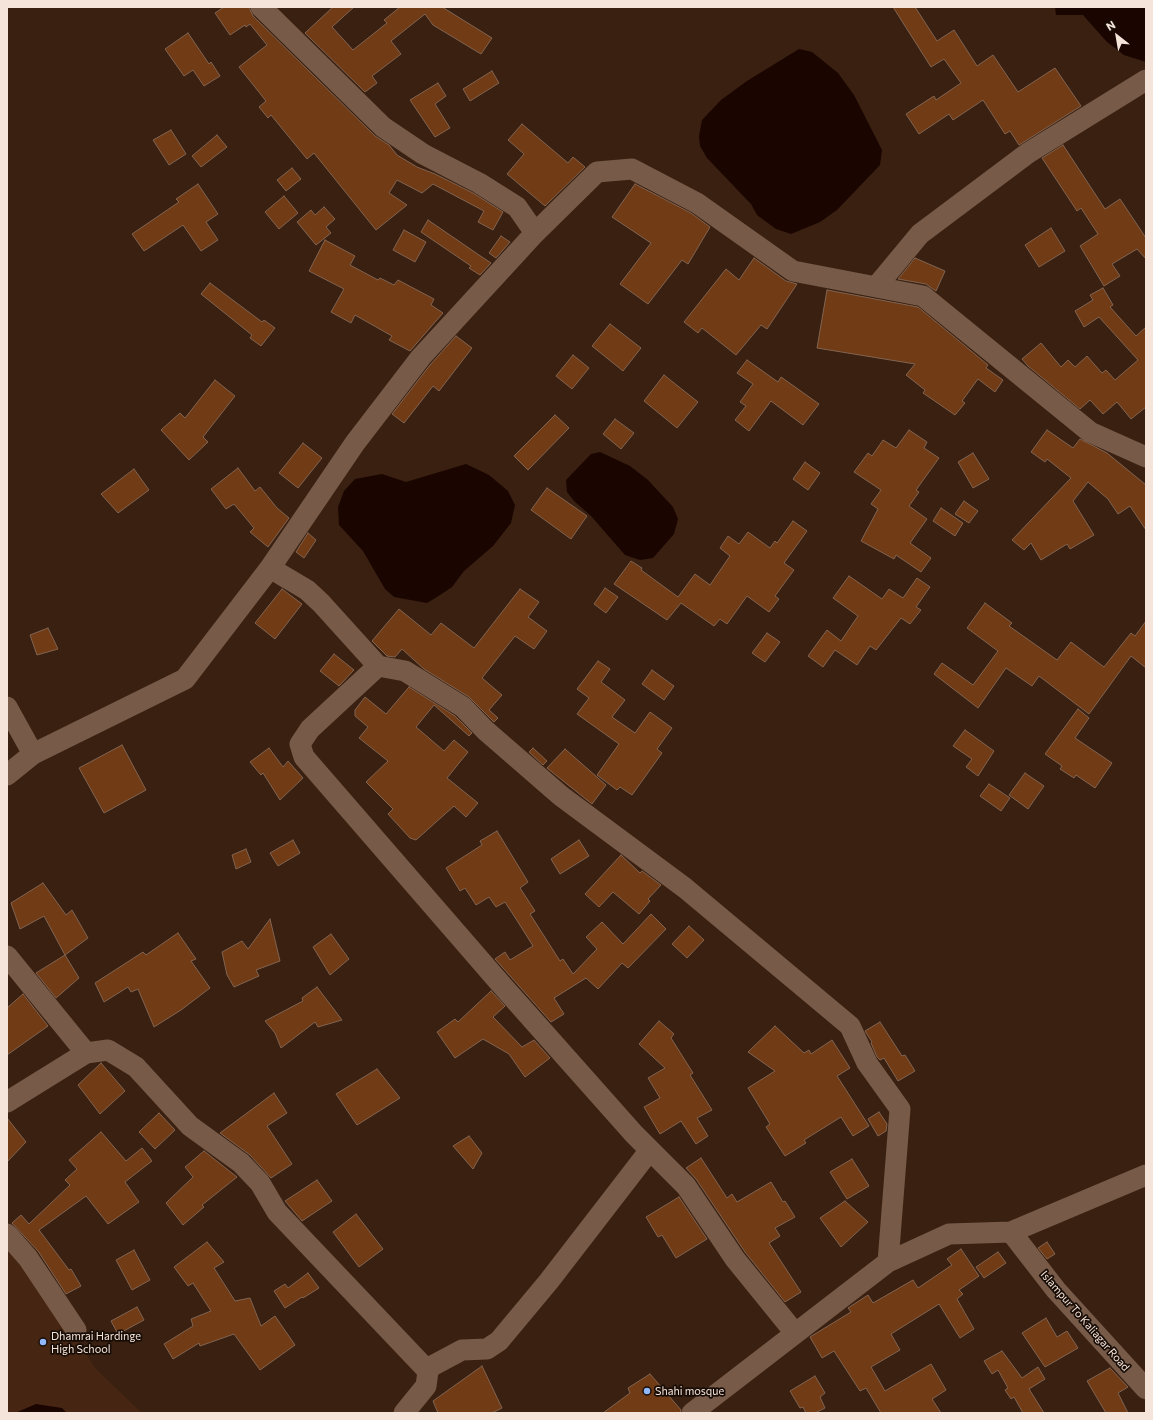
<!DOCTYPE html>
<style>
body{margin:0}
#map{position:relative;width:1153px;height:1420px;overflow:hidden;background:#392010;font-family:Commissioner,sans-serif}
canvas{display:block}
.frame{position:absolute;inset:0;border:8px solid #f5e4da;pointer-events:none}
.north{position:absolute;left:1097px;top:16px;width:40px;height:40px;-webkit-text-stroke:3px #180d06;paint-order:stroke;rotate:329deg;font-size:11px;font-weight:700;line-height:16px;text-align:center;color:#f5e4da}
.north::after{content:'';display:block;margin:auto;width:14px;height:18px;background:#f5e4da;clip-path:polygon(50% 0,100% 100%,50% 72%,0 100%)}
</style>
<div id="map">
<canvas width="1153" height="1420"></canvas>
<div class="frame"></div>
<div class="north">N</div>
</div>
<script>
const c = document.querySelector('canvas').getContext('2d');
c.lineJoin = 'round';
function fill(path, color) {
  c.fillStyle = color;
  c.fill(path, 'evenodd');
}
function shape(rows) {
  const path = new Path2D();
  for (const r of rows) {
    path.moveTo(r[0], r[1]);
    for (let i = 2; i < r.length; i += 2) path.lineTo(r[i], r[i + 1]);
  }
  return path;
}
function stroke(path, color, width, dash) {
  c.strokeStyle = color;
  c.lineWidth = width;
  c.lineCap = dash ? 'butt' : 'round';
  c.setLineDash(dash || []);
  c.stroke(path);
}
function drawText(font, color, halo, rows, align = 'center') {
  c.font = font + ' Commissioner,sans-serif';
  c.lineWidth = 3.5;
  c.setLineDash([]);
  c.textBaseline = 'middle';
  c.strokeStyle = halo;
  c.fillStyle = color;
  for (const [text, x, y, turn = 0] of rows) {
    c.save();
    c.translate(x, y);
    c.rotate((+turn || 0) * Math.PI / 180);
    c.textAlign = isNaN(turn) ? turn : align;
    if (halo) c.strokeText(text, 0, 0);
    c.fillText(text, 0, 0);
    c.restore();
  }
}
fill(shape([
 [7,1240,63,1316,95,1368,142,1413,7,1413]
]), '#462612');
fill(shape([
 [1055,7,1146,7,1146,62,1124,55,1107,42,1083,15,1056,15],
 [799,49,812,52,838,73,854,95,882,150,880,165,837,210,820,222,791,234,776,229,757,215,751,204,707,158,700,146,699,136,702,120,721,100,747,81],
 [600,452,630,466,648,480,673,507,678,519,674,534,653,558,640,560,625,555,591,516,574,501,567,492,566,480,591,454],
 [466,464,489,475,508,491,515,505,511,523,493,546,464,571,452,587,437,597,427,603,394,597,385,589,363,551,339,525,338,507,344,491,355,479,382,474,406,482],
 [36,1404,62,1408,67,1413,15,1413]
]), '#1a0500');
const building = shape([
 [224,7,249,7,253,16,375,136,389,145,397,155,417,167,435,174,473,193,503,212,493,230,478,222,484,211,433,184,422,193,397,180,389,193,407,205,376,230,314,153,307,159,271,115,268,118,259,107,266,101,239,67,267,45,250,24,246,27,245,25,230,35,215,13,224,7],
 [333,7,354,7,332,27,353,50,387,23,384,20,400,7,442,7,492,38,481,54,433,25,425,14,391,41,401,54,372,76,377,83,365,92,305,33,333,7],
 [893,7,915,7,937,41,954,30,977,66,993,55,1018,92,1055,68,1081,106,1019,145,1010,131,1005,134,983,100,953,120,949,114,919,134,906,114,934,96,936,100,961,83,944,59,931,67,893,7],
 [188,33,209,64,211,62,220,76,204,86,193,70,184,76,165,49,188,33],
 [492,71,499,83,470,101,463,89,492,71],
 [438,83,446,96,435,104,450,128,435,137,410,100,438,83],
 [522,124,568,163,573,157,585,167,545,206,507,174,524,154,508,140,522,124],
 [171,130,186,154,169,165,153,140,171,130],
 [217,135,227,147,201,167,192,156,217,135],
 [1063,145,1105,209,1120,199,1146,238,1146,259,1137,249,1112,264,1120,276,1104,286,1080,246,1098,234,1081,208,1077,211,1042,158,1063,145],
 [292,168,301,179,286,191,277,180,292,168],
 [198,184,218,214,206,222,218,240,201,251,183,225,144,251,132,234,179,202,176,199,198,184],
 [635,184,691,213,710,227,688,264,682,260,648,304,620,284,651,243,612,217,635,184],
 [284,196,298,213,279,229,265,212,284,196],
 [324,207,335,219,326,227,331,233,316,245,297,222,311,210,315,215,324,207],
 [428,220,479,255,491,263,480,275,469,268,471,266,421,232,428,220],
 [1051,228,1065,251,1039,267,1025,245,1051,228],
 [404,230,426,242,415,262,393,250,404,230],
 [501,236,510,242,496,258,489,253,501,236],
 [325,240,355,256,350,265,378,280,380,278,394,285,398,280,434,299,431,305,443,313,410,351,389,340,392,336,355,315,351,323,331,312,344,289,309,271,325,240],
 [754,258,786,281,797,284,767,329,761,325,736,355,702,328,698,333,684,322,726,269,739,280,754,258],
 [915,258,945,271,936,291,926,284,898,279,915,258],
 [210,283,262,322,264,320,275,328,261,346,250,338,252,335,201,294,210,283],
 [1103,288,1113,305,1110,307,1136,336,1146,327,1146,407,1131,419,1117,402,1103,414,1090,400,1080,409,1028,366,1022,359,1041,343,1061,367,1068,360,1075,367,1087,356,1102,373,1106,370,1115,380,1138,360,1099,317,1084,327,1075,311,1093,300,1090,295,1103,288],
 [827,290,918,307,988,365,986,368,1003,380,995,392,978,379,962,401,965,403,955,415,923,393,925,390,906,375,915,364,817,348,827,290],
 [610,324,641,348,623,371,592,346,610,324],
 [456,336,472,348,439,391,433,386,404,423,392,414,430,365,456,336],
 [573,355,589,368,572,389,556,376,573,355],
 [747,360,778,382,781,377,819,404,803,425,771,401,749,431,735,420,746,406,740,402,753,384,737,373,747,360],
 [664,375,698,402,677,428,644,401,664,375],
 [215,380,235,396,203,437,208,442,189,460,161,430,180,413,185,418,215,380],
 [555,415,569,428,528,470,514,456,555,415],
 [615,419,634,433,621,449,603,434,615,419],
 [909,430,927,442,924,448,939,458,916,490,919,492,909,506,927,519,910,543,931,558,921,572,896,555,894,559,861,541,878,509,871,504,881,490,854,472,868,453,872,456,883,440,896,448,909,430],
 [1047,430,1073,448,1080,439,1107,453,1146,485,1146,530,1130,506,1118,514,1108,499,1088,482,1073,501,1094,535,1070,549,1067,544,1041,560,1031,543,1024,550,1012,540,1071,478,1047,459,1045,462,1031,452,1047,430],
 [303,443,322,458,298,488,279,473,303,443],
 [973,453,989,479,973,488,958,462,973,453],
 [805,462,820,473,808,490,793,479,805,462],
 [238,468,255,491,260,487,277,508,289,518,268,547,250,532,254,528,234,504,226,509,211,489,238,468],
 [134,469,149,490,118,513,101,494,134,469],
 [547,488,587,516,571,539,531,510,547,488],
 [964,501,978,511,969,523,955,514,964,501],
 [941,508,963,523,955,536,933,521,941,508],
 [793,521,807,531,784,563,794,570,775,596,779,599,769,612,747,596,727,624,720,619,714,626,681,603,667,620,614,584,631,561,642,568,641,570,678,597,695,574,710,585,730,556,720,548,728,536,739,544,748,532,770,548,775,541,777,543,793,521],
 [308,533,316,540,304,558,296,552,308,533],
 [849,576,882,599,889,589,903,598,917,578,930,587,916,607,921,610,910,624,901,618,876,650,870,646,857,665,835,650,823,667,808,656,827,630,841,641,858,616,833,598,849,576],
 [605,588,618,597,606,613,594,604,605,588],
 [282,589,302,604,275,639,255,623,282,589],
 [520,589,539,602,528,617,547,631,534,649,515,636,482,678,502,695,489,710,498,718,494,722,469,697,424,669,402,649,395,657,387,656,372,641,399,609,431,635,441,623,474,648,520,589],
 [985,603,1012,623,1009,626,1057,660,1071,642,1104,667,1131,633,1135,636,1146,621,1146,668,1131,656,1089,714,1039,676,1032,686,1006,668,978,708,934,674,942,663,973,685,998,651,967,628,985,603],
 [48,628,58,649,37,655,30,635,48,628],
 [767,633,780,642,765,662,752,653,767,633],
 [334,654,354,670,339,686,320,671,334,654],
 [598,661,610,669,601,682,625,700,612,717,635,733,650,712,672,728,657,749,662,753,632,795,620,787,617,790,597,775,619,744,577,714,589,698,577,689,598,661],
 [652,670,674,686,664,700,642,684,652,670],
 [409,687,455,716,472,733,469,736,434,705,416,727,444,751,454,740,468,752,447,778,478,803,466,817,454,806,416,840,410,838,388,814,393,809,366,782,388,761,359,738,368,727,355,716,355,710,365,697,386,714,409,687],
 [1078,709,1089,718,1075,738,1112,763,1095,788,1076,775,1074,778,1060,769,1062,766,1045,754,1078,709],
 [965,730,994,751,978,776,966,767,972,759,953,746,965,730],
 [122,745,146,790,104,813,79,768,122,745],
 [269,748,283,767,288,761,303,778,280,800,263,773,261,775,250,762,269,748],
 [533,748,547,761,543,765,529,752,533,748],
 [565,749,606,785,592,804,547,768,565,749],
 [1025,773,1044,786,1028,809,1009,795,1025,773],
 [989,784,1010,798,1001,811,980,796,989,784],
 [497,831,528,882,520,888,535,911,530,914,560,961,563,959,573,974,597,949,586,937,602,922,623,944,651,914,666,929,628,968,622,963,598,989,586,978,554,998,564,1014,551,1022,495,959,505,952,510,960,533,946,518,922,505,902,496,907,489,897,476,905,465,888,460,891,446,868,482,845,480,841,497,831],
 [293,840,300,853,278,866,270,853,293,840],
 [579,840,589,856,560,874,551,859,579,840],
 [246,849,251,862,236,869,232,855,246,849],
 [621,855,640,873,642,871,661,885,648,899,650,901,639,914,613,892,599,907,585,894,621,855],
 [43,883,66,915,72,910,88,938,65,955,44,916,20,929,11,903,43,883],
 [270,919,280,961,256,970,259,976,234,987,227,975,222,952,242,941,248,949,270,919],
 [689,926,704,940,687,958,672,944,689,926],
 [178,933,196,959,191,961,210,988,181,1010,154,1027,138,989,131,992,128,987,104,1002,95,983,143,952,146,955,178,933],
 [331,934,349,959,330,975,313,947,331,934],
 [65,955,79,978,56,998,36,973,65,955],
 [317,987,342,1020,318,1027,315,1022,281,1048,275,1033,265,1021,303,1001,302,998,317,987],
 [491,991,505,1006,493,1017,522,1047,534,1040,550,1058,525,1077,509,1054,483,1039,455,1058,437,1032,455,1019,458,1022,491,991],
 [23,994,48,1026,7,1055,7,1008,23,994],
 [659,1021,674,1034,671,1038,693,1073,690,1075,712,1110,697,1118,708,1136,696,1144,681,1121,660,1134,644,1107,660,1098,648,1078,665,1068,639,1044,659,1021],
 [880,1022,902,1056,905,1055,915,1071,898,1081,884,1058,880,1060,877,1057,871,1043,872,1042,865,1031,880,1022],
 [775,1026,804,1053,809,1050,811,1054,832,1040,850,1068,837,1076,869,1126,853,1136,841,1117,804,1140,806,1143,785,1156,766,1127,770,1124,748,1088,775,1071,748,1052,775,1026],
 [101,1063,125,1091,100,1114,78,1085,101,1063],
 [377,1069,400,1098,357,1125,336,1094,377,1069],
 [274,1093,287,1113,267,1126,292,1164,271,1178,250,1155,220,1133,274,1093],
 [879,1112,887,1124,886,1131,878,1136,868,1119,879,1112],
 [159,1113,175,1130,155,1149,139,1132,159,1113],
 [7,1118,26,1142,7,1162,7,1118],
 [101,1132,126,1161,142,1148,152,1161,125,1182,139,1202,108,1224,86,1196,39,1230,69,1270,71,1269,81,1286,66,1294,38,1251,12,1223,21,1215,29,1224,70,1185,65,1180,77,1169,69,1160,101,1132],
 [469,1136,482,1153,473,1169,453,1146,469,1136],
 [204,1151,237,1177,202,1205,204,1207,183,1225,166,1203,193,1177,185,1167,204,1151],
 [701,1158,727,1198,732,1194,737,1202,771,1182,783,1202,785,1201,795,1217,775,1228,780,1236,769,1243,801,1292,785,1302,745,1252,696,1179,686,1168,701,1158],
 [852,1159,869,1186,847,1199,830,1172,852,1159],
 [317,1180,332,1201,302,1221,285,1201,317,1180],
 [679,1197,707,1239,676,1258,662,1235,658,1237,646,1217,679,1197],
 [845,1201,868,1222,841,1247,820,1218,845,1201],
 [356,1214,383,1249,359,1267,333,1232,356,1214],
 [207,1242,224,1262,214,1268,235,1301,250,1298,261,1326,275,1316,295,1345,260,1370,234,1334,200,1346,199,1343,173,1359,164,1344,193,1326,191,1319,211,1311,193,1283,188,1286,174,1267,207,1242],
 [1047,1242,1055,1254,1047,1259,1038,1248,1047,1242],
 [961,1249,979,1276,959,1290,963,1294,957,1299,974,1329,960,1338,939,1304,891,1334,900,1350,871,1367,885,1391,931,1364,946,1390,932,1399,941,1413,881,1413,866,1388,860,1391,834,1351,822,1358,810,1337,851,1312,848,1308,868,1295,873,1303,913,1280,918,1288,952,1265,947,1259,961,1249],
 [134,1250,150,1280,132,1290,116,1260,134,1250],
 [998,1252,1006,1263,984,1278,976,1267,998,1252],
 [308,1273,319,1288,303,1298,302,1297,285,1308,274,1291,285,1284,288,1288,308,1273],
 [137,1307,144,1320,118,1334,111,1321,137,1307],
 [1046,1318,1057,1337,1067,1331,1078,1348,1045,1367,1022,1333,1046,1318],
 [1002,1351,1022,1378,1038,1367,1045,1379,1029,1389,1044,1413,1023,1413,1014,1397,1011,1399,1005,1390,1008,1388,998,1370,992,1374,984,1361,1002,1351],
 [482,1366,502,1408,492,1413,438,1413,433,1401,482,1366],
 [1110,1368,1128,1387,1118,1393,1128,1413,1106,1413,1087,1381,1110,1368],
 [650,1374,681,1410,680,1413,603,1413,630,1393,628,1388,650,1374],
 [815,1376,825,1393,820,1397,825,1408,815,1413,806,1413,803,1407,800,1408,790,1391,815,1376]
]);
fill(building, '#703b15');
stroke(building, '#826452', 1);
stroke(shape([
 [261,7,383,127,423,154,479,183,517,207,535,233],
 [876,287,920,234,1028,153,1146,80],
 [270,568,307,590,321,603,378,666,405,671,463,707,485,730,561,796,685,888,850,1026,867,1063,900,1109,888,1262],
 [378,666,310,729,300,744,304,757,499,982,634,1134,686,1186,735,1259,795,1333],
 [7,707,33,754],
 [7,775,33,754,185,679,270,568,355,443,421,357,535,233,597,172,632,169,697,203,793,271,923,296,1090,432,1146,457],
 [7,956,86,1053],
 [7,1102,86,1053,108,1050,136,1067,190,1126,241,1163,260,1183,277,1212,428,1371],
 [1011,1232,1056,1290,1146,1389],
 [7,1234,28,1258,76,1330],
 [404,1413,426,1386,428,1371,432,1366,462,1350,487,1349,499,1341,549,1281,650,1150],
 [692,1413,888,1262,949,1234,1011,1232,1146,1175]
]), '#775a48', 21);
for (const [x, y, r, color] of [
 [43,1342,4,"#91b8fd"],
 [647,1391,4,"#91b8fd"]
]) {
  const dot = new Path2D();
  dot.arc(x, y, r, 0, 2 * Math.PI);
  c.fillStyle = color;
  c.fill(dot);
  stroke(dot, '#180d06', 1.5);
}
drawText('11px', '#f5e4da', '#180d06', [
 ["Islampur To Kaliagar Road",1085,1321,49]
]);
drawText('11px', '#f5e4da', '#180d06', [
 ["Dhamrai Hardinge",51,1336],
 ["High School",51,1349],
 ["Shahi mosque",655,1391]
], 'left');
</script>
